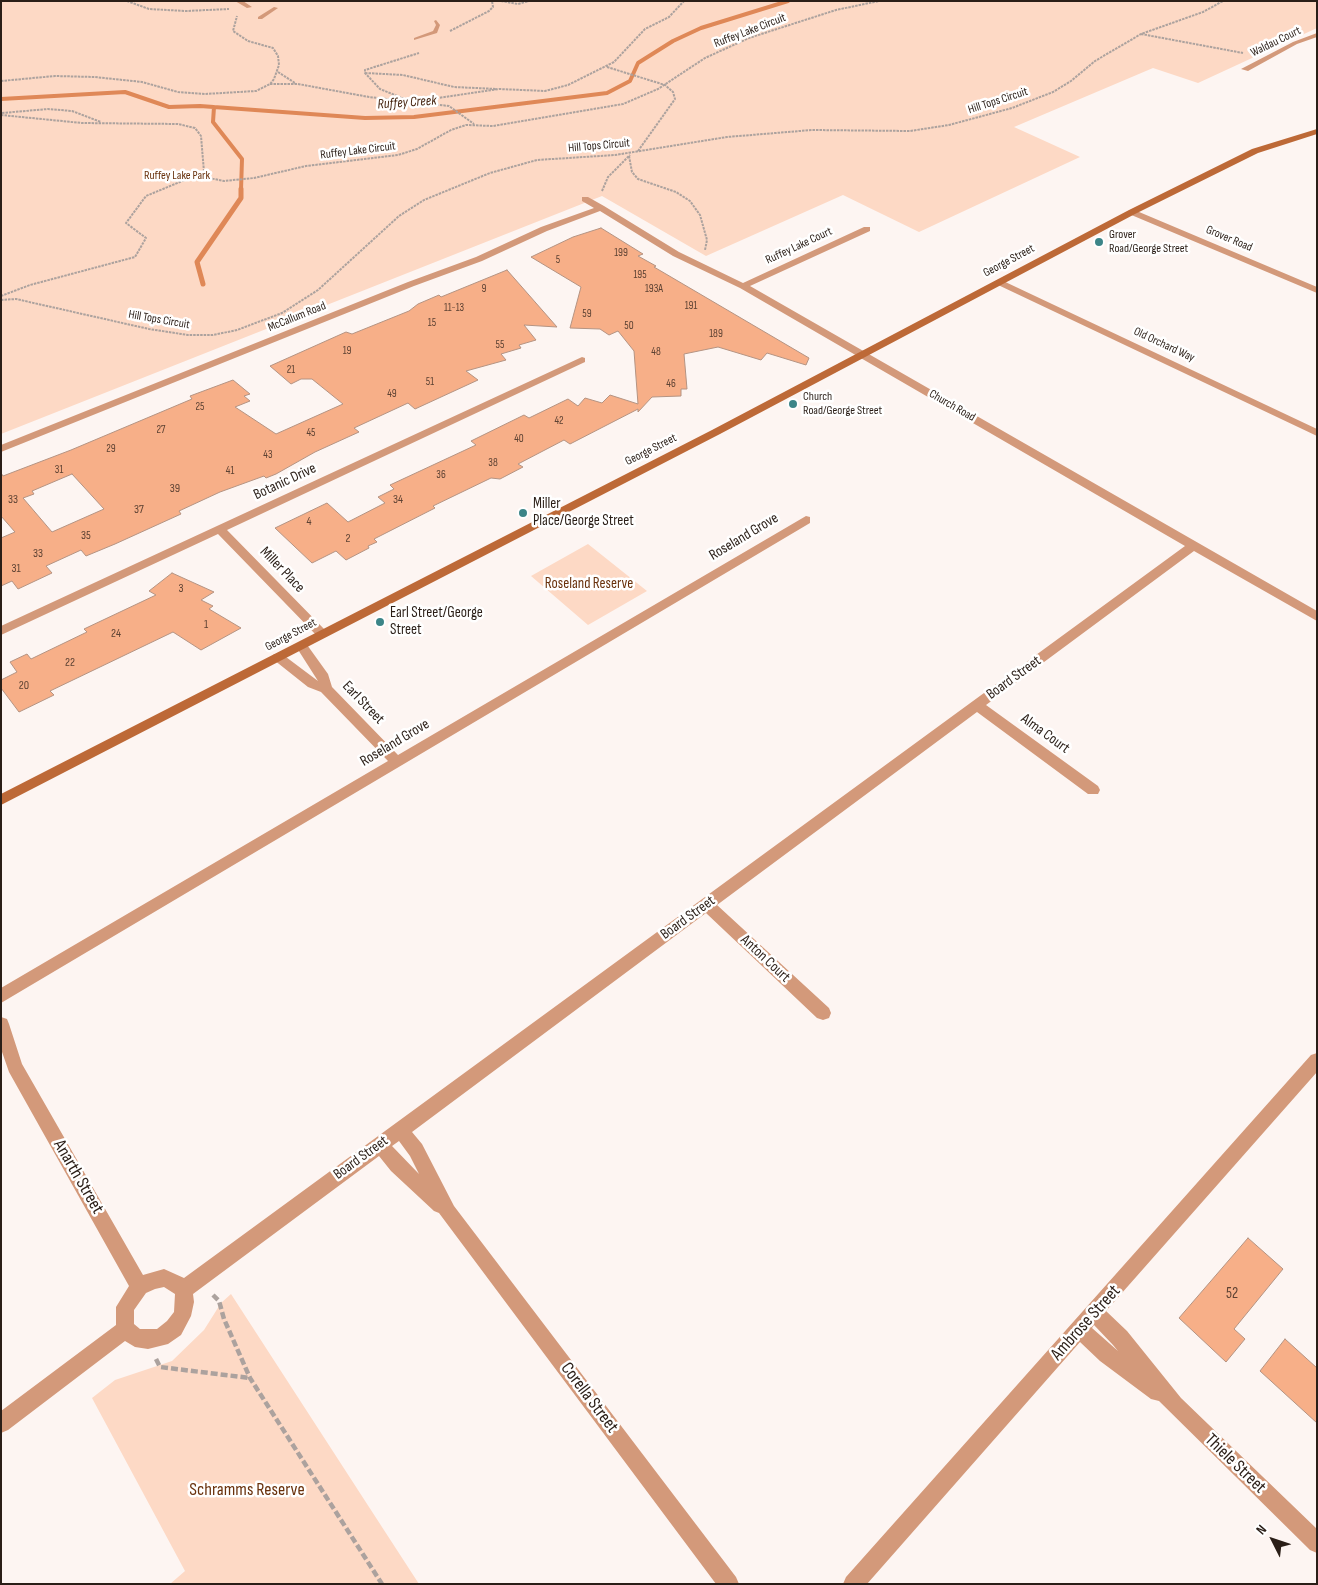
<!DOCTYPE html>
<style>
body{margin:0}
#map{position:relative;width:1318px;height:1585px;overflow:hidden;background:#fdf5f2;font-family:"Sofia Sans Condensed",sans-serif}
canvas{display:block}
.frame{position:absolute;inset:0;border:2px solid #2a1e17;pointer-events:none}
.north{position:absolute;left:1248px;top:1515px;width:50px;height:50px;-webkit-text-stroke:4px #fff;paint-order:stroke;rotate:311deg;font-size:14px;font-weight:700;line-height:20px;text-align:center;color:#2a1e17}
.north::after{content:'';display:block;margin:auto;width:18px;height:22px;background:#2a1e17;clip-path:polygon(50% 0,100% 100%,50% 72%,0 100%)}
</style>
<div id="map">
<canvas width="1318" height="1585"></canvas>
<div class="frame"></div>
<div class="north">N</div>
</div>
<script>
const c = document.querySelector('canvas').getContext('2d');
c.lineJoin = 'round';
function fill(path, color) {
  c.fillStyle = color;
  c.fill(path, 'evenodd');
}
function shape(rows) {
  const path = new Path2D();
  for (const r of rows) {
    path.moveTo(r[0], r[1]);
    for (let i = 2; i < r.length; i += 2) path.lineTo(r[i], r[i + 1]);
  }
  return path;
}
function stroke(path, color, width, dash) {
  c.strokeStyle = color;
  c.lineWidth = width;
  c.lineCap = dash ? 'butt' : 'round';
  c.setLineDash(dash || []);
  c.stroke(path);
}
function drawText(font, color, halo, rows, align = 'center') {
  c.font = font + ' "Sofia Sans Condensed",sans-serif';
  c.lineWidth = 5;
  c.setLineDash([]);
  c.textBaseline = 'middle';
  c.strokeStyle = halo;
  c.fillStyle = color;
  for (const [text, x, y, turn = 0] of rows) {
    c.save();
    c.translate(x, y);
    c.rotate((+turn || 0) * Math.PI / 180);
    c.textAlign = isNaN(turn) ? turn : align;
    if (halo) c.strokeText(text, 0, 0);
    c.fillText(text, 0, 0);
    c.restore();
  }
}
fill(shape([
 [1,1,1317,1,1317,28,1198,83,1153,68,1014,127,1080,157,919,232,843,195,706,256,602,196,1,434],
 [588,544,647,591,588,625,531,576],
 [231,1294,369,1507,419,1584,170,1584,185,1571,92,1398,115,1380,172,1361,204,1330,221,1303]
]), '#fdd9c5');
stroke(shape([
 [1,99,125,92,169,107,200,106,365,118,414,117,607,93,630,81,638,63,673,41,701,28,788,1],
 [214,107,213,122,242,159,241,190]
]), '#df8857', 4);
stroke(shape([
 [203,284,197,262,241,198,241,189]
]), '#df8857', 5);
const building = shape([
 [601,228,643,254,638,256,656,266,654,267,809,358,806,365,767,353,761,360,718,347,684,354,687,389,681,389,681,396,652,397,638,412,638,409,570,444,564,440,518,464,523,467,500,479,491,478,433,506,435,508,374,539,377,542,368,546,369,548,346,560,336,551,312,563,275,528,327,503,348,522,385,503,378,497,394,489,390,485,476,445,471,441,524,415,529,418,568,399,578,406,585,398,602,403,610,395,638,404,634,351,618,331,609,335,600,329,570,328,581,287,531,257,573,237,601,228],
 [507,270,557,327,524,325,536,340,519,345,521,348,501,354,506,360,466,371,478,380,415,409,408,403,354,428,359,432,315,452,276,474,266,478,264,476,220,492,179,511,181,514,115,544,86,556,81,550,46,566,52,573,18,589,12,581,1,586,1,538,15,532,1,516,1,473,3,476,71,450,192,399,190,396,233,380,250,394,244,396,250,401,235,407,276,434,343,404,312,379,301,379,291,384,270,366,346,332,352,334,409,311,418,304,439,295,441,297,507,270],
 [72,474,104,509,52,532,23,498,34,494,32,491,72,474],
 [172,573,214,592,201,600,213,606,209,609,241,628,201,650,173,632,50,691,54,695,19,712,1,688,1,680,17,672,10,662,27,654,31,659,87,632,84,629,156,595,149,591,172,573],
 [1248,1238,1283,1269,1234,1329,1245,1339,1226,1362,1179,1318,1248,1238],
 [1285,1339,1317,1368,1317,1423,1260,1371,1285,1339]
]);
fill(building, '#f7af88');
stroke(building, '#b49382', 1);
stroke(shape([
 [127,1,149,9,186,11,229,9],
 [501,1,518,4,529,1],
 [450,31,489,11,493,7,492,1],
 [1141,34,1243,53],
 [607,67,665,85,673,92,675,99,638,151],
 [278,72,295,83],
 [365,73,403,75,454,87,497,89],
 [1,81,55,76,95,77,142,82,178,92,205,94,256,91,270,84,274,79,279,65,278,56,273,48,248,41,233,31,237,16],
 [270,84,298,84,369,97,449,106,474,124],
 [407,100,380,89,365,73,365,70,419,53],
 [427,102,431,99,499,89,545,91,568,85,614,62,645,29,669,17,684,1],
 [2,113,48,109,72,111,101,122],
 [1,115,82,123,178,124,195,128,201,136,204,172,209,178,224,181,254,178,306,166,398,155,417,149,451,130,466,125,493,126,623,104,658,89,705,58,749,38,836,10,879,1],
 [629,156,632,172,638,179,676,192,690,201,700,215,707,240,705,250],
 [602,191,608,177,630,155],
 [1,296,30,285,135,257,146,238,126,223,146,196,204,172],
 [1,300,16,299,149,329,188,335,213,335,237,330,282,313,318,290,399,216,424,200,490,173,537,160,615,155,727,137,812,130,910,131,949,125,1012,108,1053,92,1071,81,1095,61,1141,34,1203,12,1223,1]
]), '#aca29e', 2, [2.5, 1]);
stroke(shape([
 [213,1295,219,1301,224,1319,250,1378,382,1584],
 [156,1359,160,1367,250,1378]
]), '#aca29e', 4.5, [7, 3]);
fill(shape([
 [274,7,278,8,262,19,258,19,258,17,274,7],
 [436,20,440,25,437,33,414,40,414,38,433,31,436,25,434,21,436,20]
]), '#d3997a');
fill(shape([
 [235,1,243,1,252,7,247,8,235,1],
 [1317,33,1317,37,1297,44,1248,71,1241,69,1293,42,1317,33],
 [582,197,588,197,604,206,679,252,743,283,864,227,870,227,870,231,750,286,1317,611,1317,621,1194,551,986,705,1098,786,1100,790,1098,794,1088,794,977,712,717,905,829,1008,831,1013,829,1018,823,1020,817,1018,706,913,412,1132,422,1144,454,1206,736,1577,739,1584,716,1584,439,1213,434,1211,391,1171,379,1156,193,1294,194,1302,191,1316,181,1335,168,1344,148,1349,135,1347,125,1341,8,1430,1,1433,1,1411,116,1325,116,1307,129,1286,9,1072,1,1049,1,1017,7,1019,9,1024,22,1064,143,1275,164,1269,184,1278,1185,546,740,288,673,256,600,211,547,231,482,261,414,286,1,452,1,445,408,282,476,257,541,227,594,208,582,201,582,197],
 [399,1141,410,1156,419,1174,392,1146,399,1141],
 [164,1287,175,1294,174,1312,167,1321,157,1329,140,1329,134,1324,134,1310,146,1293,155,1289,164,1287],
 [1132,209,1317,287,1317,293,1129,214,1128,212,1132,209],
 [999,279,1317,429,1317,436,996,284,994,282,999,279],
 [582,357,585,358,585,362,227,530,326,631,328,634,326,637,318,637,218,534,1,635,1,626,582,357],
 [806,516,810,517,810,523,1,1003,1,988,388,761,321,692,308,687,274,660,272,657,274,654,282,654,318,681,295,645,301,641,305,642,328,674,332,687,398,755,806,516],
 [1317,1053,1317,1072,1106,1311,1127,1331,1181,1398,1317,1529,1317,1553,1310,1550,1159,1401,1151,1399,1100,1361,1080,1342,867,1584,843,1584,846,1577,1311,1055,1317,1053],
 [1094,1325,1113,1345,1118,1351,1092,1328,1094,1325]
]), '#d3997a');
fill(shape([
 [1317,129,1317,134,1258,153,1135,214,720,434,1,805,1,794,712,430,1129,210,1252,149,1317,129]
]), '#bd6937');
for (const [x, y, r, color] of [
 [1099,242,5,"#3c8588"],
 [793,404,5,"#3c8588"],
 [523,513,5,"#3c8588"],
 [380,622,5,"#3c8588"]
]) {
  const dot = new Path2D();
  dot.arc(x, y, r, 0, 2 * Math.PI);
  c.fillStyle = color;
  c.fill(dot);
  stroke(dot, '#fff', 2);
}
drawText('11px', '#5d4233', null, [
 ["199",621,253],
 ["5",558,260],
 ["195",640,275],
 ["9",484,289],
 ["193A",654,289],
 ["191",691,306],
 ["11-13",454,308],
 ["59",587,314],
 ["15",432,323],
 ["50",629,326],
 ["189",716,334],
 ["55",500,345],
 ["19",347,351],
 ["48",656,352],
 ["21",291,370],
 ["51",430,382],
 ["46",671,384],
 ["49",392,394],
 ["25",200,407],
 ["42",559,421],
 ["27",161,430],
 ["45",311,433],
 ["40",519,439],
 ["29",111,449],
 ["43",268,455],
 ["38",493,463],
 ["31",59,470],
 ["41",230,471],
 ["36",441,475]
]);
drawText('12px', '#2a1e17', '#fff', [
 ["Ruffey Lake Circuit",750,31,-21],
 ["Waldau Court",1276,42,-26],
 ["Hill Tops Circuit",998,101,-18],
 ["Hill Tops Circuit",599,146,-5],
 ["Ruffey Lake Circuit",358,151,-7],
 ["Grover Road",1229,239,23],
 ["Ruffey Lake Court",799,246,-25],
 ["George Street",1009,261,-28],
 ["McCallum Road",297,317,-22],
 ["Hill Tops Circuit",159,320,10],
 ["Old Orchard Way",1164,345,25],
 ["Church Road",952,406,30],
 ["George Street",651,450,-27],
 ["George Street",291,635,-28]
]);
drawText('12px', '#69310c', '#fff', [
 ["Ruffey Lake Park",177,176]
]);
drawText('12px', '#2a1e17', '#fff', [
 ["Grover",1109,235],
 ["Road/George Street",1109,249],
 ["Church",803,397],
 ["Road/George Street",803,411]
], 'left');
drawText('12px', '#5d4233', null, [
 ["39",175,489],
 ["33",13,500],
 ["34",398,500],
 ["37",139,510],
 ["4",309,522],
 ["35",86,536],
 ["2",348,539],
 ["33",38,554],
 ["31",16,569],
 ["3",181,589],
 ["1",206,625],
 ["24",116,634],
 ["22",70,663],
 ["20",24,686]
]);
drawText('italic 14px', '#411f0a', '#fff', [
 ["Ruffey Creek",407,103,-4]
]);
drawText('15px', '#2a1e17', '#fff', [
 ["Botanic Drive",285,482,-25],
 ["Roseland Grove",744,537,-31],
 ["Miller Place",282,570,46],
 ["Board Street",1014,678,-36],
 ["Earl Street",363,703,46],
 ["Alma Court",1045,734,36],
 ["Roseland Grove",395,743,-31],
 ["Board Street",688,918,-36],
 ["Anton Court",765,959,43],
 ["Board Street",361,1158,-36]
]);
drawText('15px', '#2a1e17', '#fff', [
 ["Miller",533,504],
 ["Place/George Street",533,521],
 ["Earl Street/George",390,613],
 ["Street",390,630]
], 'left');
drawText('15px', '#69310c', '#fff', [
 ["Roseland Reserve",589,584]
]);
drawText('15px', '#5d4233', null, [
 ["52",1232,1294]
]);
drawText('18px', '#2a1e17', '#fff', [
 ["Anarth Street",78,1177,60],
 ["Ambrose Street",1086,1323,-48],
 ["Corella Street",589,1398,53],
 ["Thiele Street",1235,1464,44]
]);
drawText('18px', '#69310c', '#fff', [
 ["Schramms Reserve",247,1490]
]);
</script>
